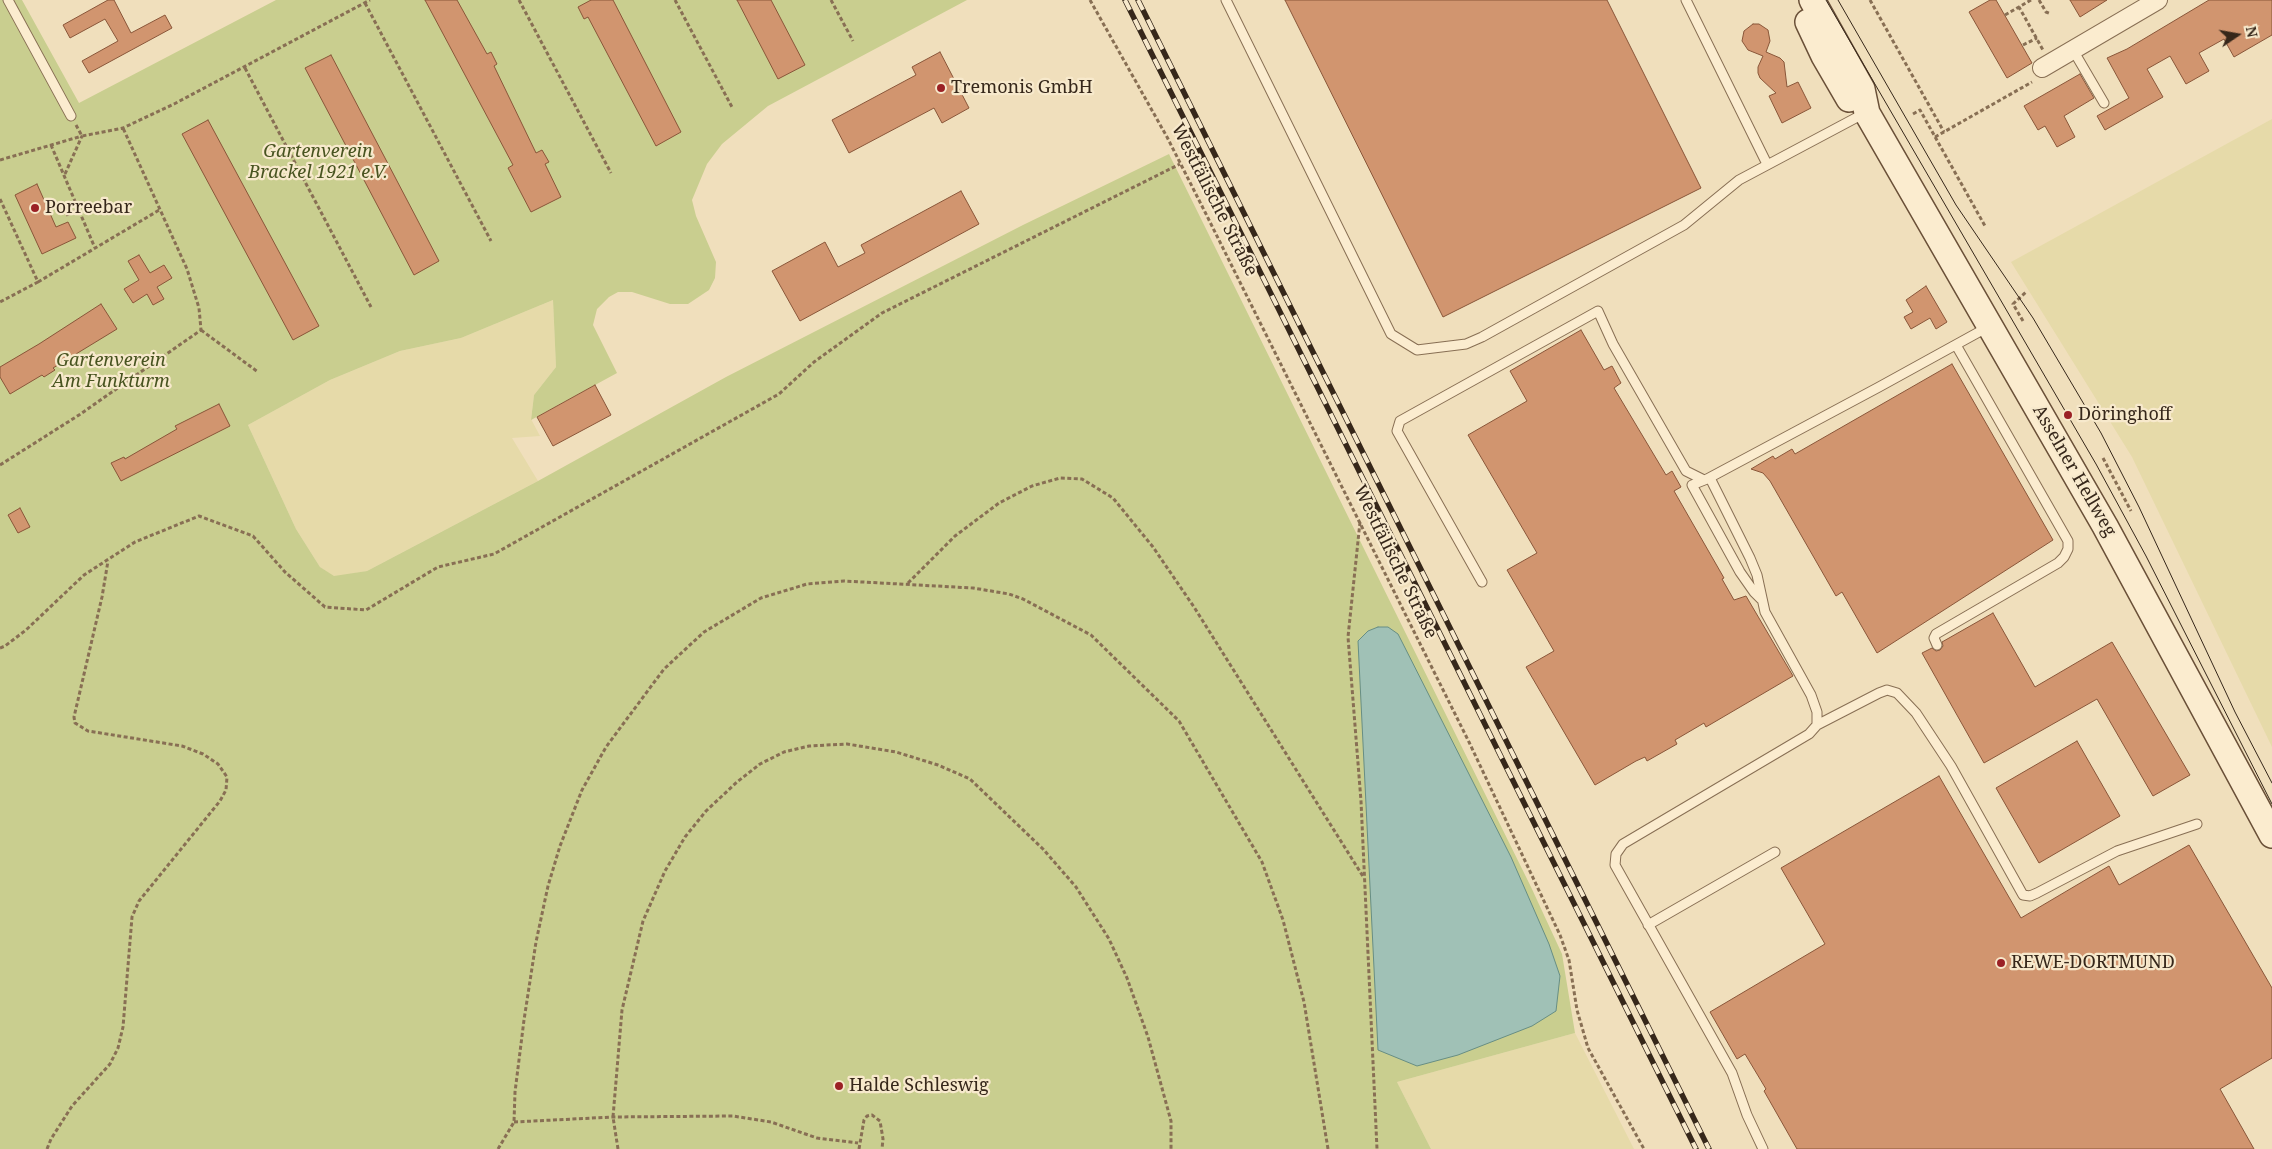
<!DOCTYPE html>
<meta charset="utf-8">
<style>
body{margin:0}
#map{position:relative;width:2272px;height:1149px;overflow:hidden;background:#f0dfbc;font-family:"Noto Serif",serif}
canvas{display:block}
.north{position:absolute;left:2212px;top:10px;width:50px;height:50px;-webkit-text-stroke:4px #f7e9cc;paint-order:stroke;rotate:78deg;font-size:14px;font-weight:700;line-height:20px;text-align:center;color:#36271a}
.north::after{content:'';display:block;margin:auto;width:18px;height:22px;background:#36271a;clip-path:polygon(50% 0,100% 100%,50% 72%,0 100%)}
</style>
<div id="map">
<canvas width="2272" height="1149"></canvas>
<div class="north">N</div>
</div>
<script>
const c = document.querySelector('canvas').getContext('2d');
c.lineJoin = 'round';
function fill(path, color) {
  c.fillStyle = color;
  c.fill(path, 'evenodd');
}
function shape(rows) {
  const path = new Path2D();
  for (const r of rows) {
    path.moveTo(r[0], r[1]);
    for (let i = 2; i < r.length; i += 2) path.lineTo(r[i], r[i + 1]);
  }
  return path;
}
function stroke(path, color, width, dash) {
  c.strokeStyle = color;
  c.lineWidth = width;
  c.lineCap = dash ? 'butt' : 'round';
  c.setLineDash(dash || []);
  c.stroke(path);
}
function drawText(font, color, halo, rows, align = 'center') {
  c.font = font + ' "Noto Serif",serif';
  c.lineWidth = 4.5;
  c.setLineDash([]);
  c.textBaseline = 'middle';
  c.strokeStyle = halo;
  c.fillStyle = color;
  for (const [text, x, y, turn = 0] of rows) {
    c.save();
    c.translate(x, y);
    c.rotate((+turn || 0) * Math.PI / 180);
    c.textAlign = isNaN(turn) ? turn : align;
    if (halo) c.strokeText(text, 0, 0);
    c.fillText(text, 0, 0);
    c.restore();
  }
}
fill(shape([
 [2272,119,2272,747,2132,457,2011,262],
 [553,300,556,367,534,395,531,419,540,436,512,438,538,481,367,571,334,577,320,567,296,529,248,425,330,380,400,351,461,338],
 [1575,1033,1634,1149,1431,1149,1397,1082]
]), '#e6daa9');
fill(shape([
 [0,0,22,0,79,103,276,0,967,0,768,106,722,144,707,164,692,200,696,216,716,262,715,278,709,290,688,304,670,304,632,292,618,292,609,297,597,309,593,325,617,373,531,420,534,395,556,367,553,300,461,338,400,351,330,380,248,425,296,529,320,567,334,576,367,571,538,481,726,377,1023,225,1169,154,1531,887,1562,954,1575,1033,1397,1082,1431,1149,0,1149]
]), '#c9ce8f');
const water = shape([
 [1378,627,1388,627,1398,634,1511,857,1549,944,1560,976,1556,1011,1532,1026,1458,1055,1417,1066,1378,1050,1358,641,1368,631,1378,627]
]);
fill(water, '#a0c1b6');
stroke(water, '#678e84', 1);
const building = shape([
 [108,0,114,0,131,33,165,15,172,28,89,73,82,61,118,41,105,19,70,38,63,25,108,0],
 [425,0,457,0,487,54,491,52,497,64,494,66,536,153,542,150,549,162,545,164,561,197,531,212,508,168,513,165,425,0],
 [591,0,613,0,681,132,656,146,588,17,584,19,578,7,591,0],
 [737,0,771,0,805,65,778,79,737,0],
 [1285,0,1607,0,1701,188,1443,317,1285,0],
 [1990,0,1996,0,2032,63,2007,78,1969,12,1990,0],
 [2070,0,2107,0,2080,17,2070,0],
 [2209,0,2272,0,2272,35,2234,57,2224,39,2199,53,2209,71,2186,84,2170,56,2147,69,2163,97,2105,130,2097,116,2129,98,2107,58,2127,49,2209,0],
 [1753,24,1759,24,1768,30,1770,41,1766,52,1780,58,1784,62,1787,87,1798,82,1811,108,1782,123,1769,96,1776,93,1760,78,1758,73,1758,67,1763,56,1748,50,1742,41,1744,31,1753,24],
 [940,52,969,108,942,123,934,108,849,153,832,120,916,75,912,67,940,52],
 [331,55,439,261,414,275,305,68,331,55],
 [2080,74,2094,98,2064,116,2075,137,2057,147,2045,126,2038,130,2024,106,2080,74],
 [208,120,319,326,293,340,182,134,208,120],
 [37,184,56,227,68,222,76,238,42,254,15,195,37,184],
 [961,191,979,224,800,321,772,271,825,242,838,267,865,253,861,245,961,191],
 [139,255,150,273,164,265,172,278,157,287,164,299,153,305,147,294,133,303,124,289,139,280,128,261,139,255],
 [1926,286,1947,322,1936,329,1930,318,1911,329,1904,317,1913,312,1906,300,1926,286],
 [101,304,117,329,53,368,55,370,44,377,42,375,10,394,0,377,0,367,39,344,101,304],
 [1581,330,1604,370,1612,366,1621,383,1614,388,1666,475,1672,471,1681,487,1674,491,1724,578,1722,579,1734,600,1746,596,1793,676,1706,727,1704,723,1675,740,1677,744,1647,761,1645,757,1636,761,1595,785,1526,667,1554,651,1507,570,1537,553,1468,435,1527,401,1510,371,1581,330],
 [1952,364,2053,540,1877,653,1842,592,1836,596,1770,481,1763,473,1751,469,1773,456,1775,459,1792,449,1795,454,1952,364],
 [595,385,611,415,553,446,537,417,595,385],
 [219,404,230,426,121,481,111,463,124,457,125,459,177,429,175,426,219,404],
 [20,508,30,527,18,533,8,515,20,508],
 [1993,613,2035,687,2112,642,2190,775,2153,796,2097,699,1984,763,1922,653,1932,648,1936,651,1940,650,1943,646,1942,642,1993,613],
 [2077,741,2120,816,2039,863,1996,788,2077,741],
 [1939,776,2021,918,2109,866,2119,885,2189,845,2272,988,2272,1058,2220,1089,2254,1149,1797,1149,1764,1091,1766,1089,1745,1054,1737,1059,1710,1012,1825,944,1781,868,1939,776]
]);
fill(building, '#d1956f');
stroke(building, '#895639', 1);
const lane = shape([
 [8,0,71,116],
 [1226,0,1391,334,1417,350,1466,344,1482,337,1684,225,1739,180,1865,113],
 [1686,0,1767,164],
 [2073,50,2104,103],
 [1710,478,1750,558,1757,575,1765,612,1811,695,1817,712,1817,725,1809,734,1623,844,1616,854,1615,865,1732,1073,1747,1115,1763,1149],
 [1482,582,1397,431,1400,421,1598,311,1613,344,1686,471,1704,480],
 [1761,599,1754,592,1740,572,1692,485,1707,479,1879,387,1988,327],
 [1937,645,1934,638,1936,634,2058,563,2064,557,2068,549,2068,541,1956,345],
 [1817,725,1879,693,1887,690,1897,693,1916,713,1951,766,2023,895,2030,896,2037,893,2117,851,2197,824],
 [1648,925,1775,852]
]);
const street = shape([
 [2042,68,2158,0]
]);
const secondary = shape([
 [1812,0,1862,89,1867,113,2105,526,2272,835],
 [1808,22,1824,56,1849,99]
]);
stroke(lane, '#886f54', 11);
stroke(street, '#886f54', 20);
stroke(secondary, '#6a5038', 28);
stroke(shape([
 [519,0,611,173],
 [675,0,733,109],
 [831,0,853,41],
 [1090,0,1167,137,1205,212,1469,742,1560,935,1569,960,1577,1010,1588,1048,1644,1149],
 [1870,0,1944,132],
 [2031,0,2019,7,2043,50],
 [2039,0,2046,12,2051,14],
 [365,3,491,241],
 [2005,15,2019,7],
 [2023,45,2037,38],
 [245,68,371,307],
 [1913,114,1920,110,1985,226],
 [76,125,82,136,123,128,174,104,370,0],
 [1935,137,2032,82],
 [51,145,95,248],
 [0,160,82,136],
 [65,174,82,136],
 [0,199,38,282,0,302],
 [66,215,80,209],
 [38,282,161,209],
 [2023,321,2013,304,2026,292],
 [201,330,258,372],
 [2103,458,2131,511],
 [0,465,79,415,201,330,199,308,187,269,123,128],
 [1360,522,1348,637,1361,801,1377,1149],
 [908,583,955,536,999,503,1032,486,1060,478,1082,479,1113,498,1153,547,1194,607,1364,878],
 [0,648,5,646,26,630,84,575,135,542,199,516,253,536,285,572,325,607,366,610,438,567,494,554,779,394,814,362,882,313,1180,164],
 [514,1122,613,1117,733,1116,771,1122,817,1138,858,1143],
 [47,1149,51,1139,72,1106,110,1064,118,1048,123,1027,132,917,139,901,220,801,226,790,227,777,218,764,203,754,182,746,88,731,75,723,74,717,102,597,108,561],
 [498,1149,514,1122,515,1092,524,1020,536,942,548,886,560,846,582,790,606,747,664,669,704,632,761,598,807,584,844,581,973,588,1009,594,1023,599,1091,635,1179,721,1262,862,1283,920,1304,1002,1328,1149],
 [618,1149,613,1117,622,1010,643,921,665,871,685,837,706,811,737,782,760,764,784,752,809,746,847,744,896,752,938,765,970,779,1043,849,1076,887,1109,939,1127,978,1148,1037,1171,1121,1171,1149],
 [859,1149,864,1120,867,1116,872,1115,880,1121,883,1139,882,1149]
]), '#886f54', 3, [4, 2.5]);
stroke(lane, '#fbeccf', 9);
stroke(street, '#fbeccf', 18);
stroke(secondary, '#fbeccf', 25);
stroke(shape([
 [1826,0,2096,464,2146,556,2272,804],
 [1838,0,1956,205,2033,318,2101,433,2139,507,2235,712,2272,783]
]), '#36271a', 1);
const rail = shape([
 [1125,0,1696,1149],
 [1138,0,1709,1149]
]);
stroke(rail, '#36271a', 5.5);
stroke(rail, '#f7e9cc', 4, [11]);
for (const [x, y, r, color] of [
 [941,88,5,"#9b2125"],
 [35,208,5,"#9b2125"],
 [2068,415,5,"#9b2125"],
 [2001,963,5,"#9b2125"],
 [839,1086,5,"#9b2125"]
]) {
  const dot = new Path2D();
  dot.arc(x, y, r, 0, 2 * Math.PI);
  c.fillStyle = color;
  c.fill(dot);
  stroke(dot, '#f7e9cc', 2);
}
drawText('18px', '#36271a', '#f7e9cc', [
 ["Tremonis GmbH",951,88],
 ["Porreebar",45,208],
 ["Döringhoff",2078,415],
 ["REWE-DORTMUND",2011,963],
 ["Halde Schleswig",849,1086]
], 'left');
drawText('italic 18px', '#485420', '#f7e9cc', [
 ["Gartenverein",318,152],
 ["Brackel 1921 e.V.",318,173],
 ["Gartenverein",111,361],
 ["Am Funkturm",111,382]
]);
drawText('18px', '#36271a', '#f7e9cc', [
 ["Westfälische Straße",1214,200,63],
 ["Asselner Hellweg",2074,471,60],
 ["Westfälische Straße",1395,562,64]
]);
</script>
